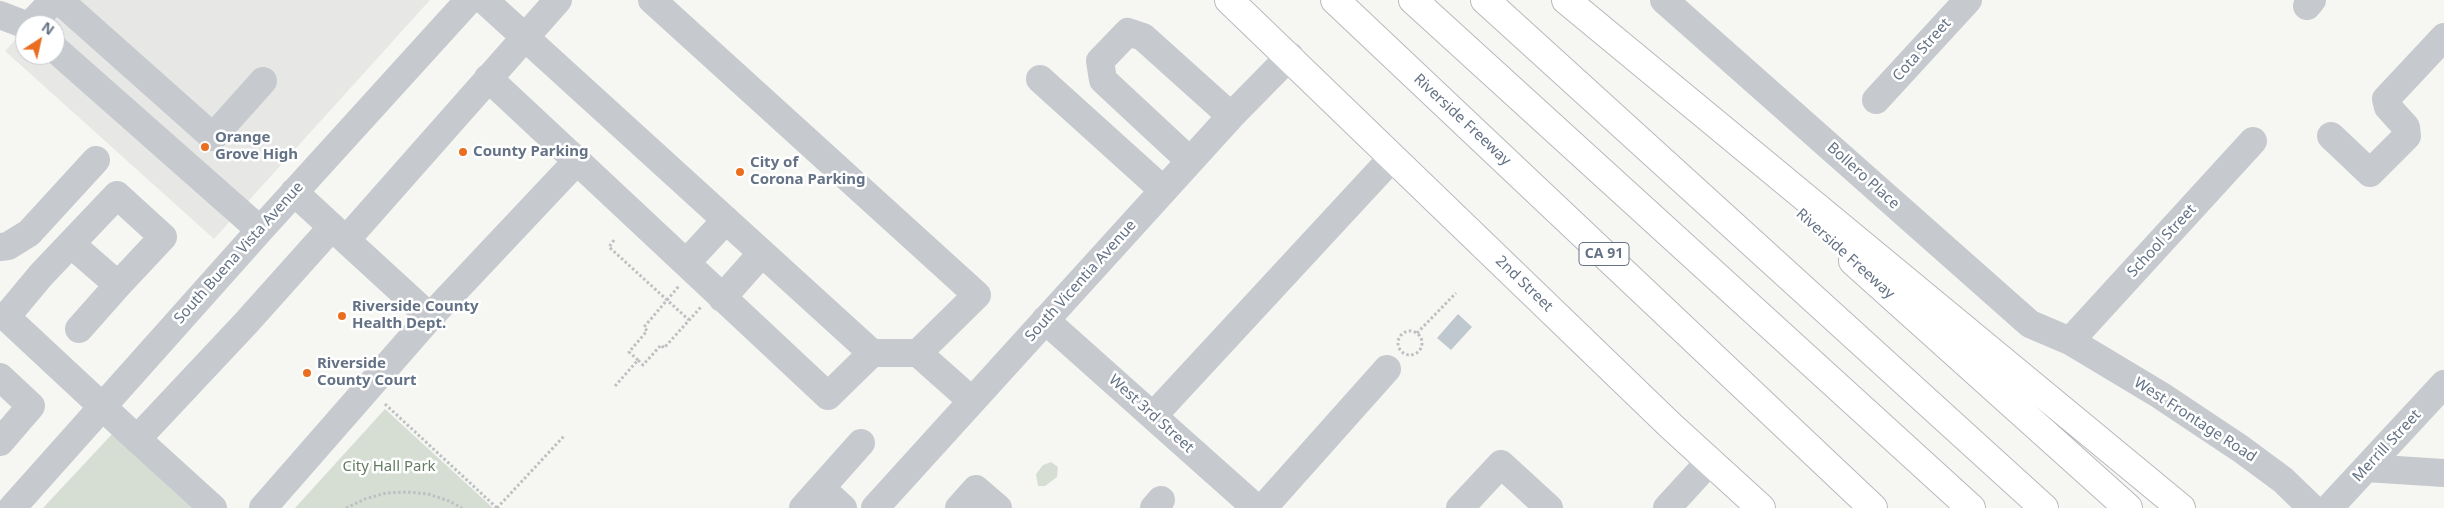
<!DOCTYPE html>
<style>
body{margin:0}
#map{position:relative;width:2444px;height:508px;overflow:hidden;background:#f6f7f3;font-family:"Noto Sans",sans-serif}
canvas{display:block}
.north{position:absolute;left:15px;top:15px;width:50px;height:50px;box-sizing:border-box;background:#fff;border:1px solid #c1c7ce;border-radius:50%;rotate:35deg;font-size:14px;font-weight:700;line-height:20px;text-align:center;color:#647285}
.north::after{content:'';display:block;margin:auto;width:18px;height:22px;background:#ea6e20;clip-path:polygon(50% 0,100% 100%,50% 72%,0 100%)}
</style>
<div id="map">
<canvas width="2444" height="508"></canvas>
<div class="north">N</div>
</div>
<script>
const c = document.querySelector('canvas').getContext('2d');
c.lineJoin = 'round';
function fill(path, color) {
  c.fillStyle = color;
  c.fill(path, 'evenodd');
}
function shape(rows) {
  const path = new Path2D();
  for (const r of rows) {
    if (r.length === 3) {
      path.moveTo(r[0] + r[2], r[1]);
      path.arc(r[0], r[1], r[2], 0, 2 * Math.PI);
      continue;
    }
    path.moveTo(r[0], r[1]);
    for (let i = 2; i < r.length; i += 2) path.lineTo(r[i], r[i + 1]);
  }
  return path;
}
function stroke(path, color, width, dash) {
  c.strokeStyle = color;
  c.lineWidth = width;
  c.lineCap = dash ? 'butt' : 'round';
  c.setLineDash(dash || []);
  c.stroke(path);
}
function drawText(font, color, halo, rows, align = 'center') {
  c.font = font + ' "Noto Sans",sans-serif';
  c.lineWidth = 5;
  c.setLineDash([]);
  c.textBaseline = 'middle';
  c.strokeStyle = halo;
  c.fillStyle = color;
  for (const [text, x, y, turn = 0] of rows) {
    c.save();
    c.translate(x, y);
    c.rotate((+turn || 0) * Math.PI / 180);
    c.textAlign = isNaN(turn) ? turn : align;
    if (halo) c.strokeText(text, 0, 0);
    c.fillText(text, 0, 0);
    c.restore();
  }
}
fill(shape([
 [51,0,430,0,214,239,5,51,25,29,25,55,55,55,55,25,28,25]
]), '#e7e8e6');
fill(shape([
 [385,409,493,508,295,508],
 [114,432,197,508,43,508],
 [1051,462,1058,467,1057,477,1045,486,1038,486,1036,474,1043,465]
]), '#d6ded4');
fill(shape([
 [1458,314,1472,327,1451,350,1437,338]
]), '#bfc8cf');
const major = shape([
 [1229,0,1671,426,1761,508]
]);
const highway = shape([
 [1335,0,1873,508],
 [1413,0,1971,508],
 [1485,0,2044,508],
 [1566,0,2181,508],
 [1853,261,2128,508]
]);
stroke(major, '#b7babf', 30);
stroke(highway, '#b6b9bd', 30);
stroke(shape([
 [614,240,609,247,689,320],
 [1410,343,12],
 [1417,333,1456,293],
 [638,360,629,352,647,331,644,327,679,286],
 [615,386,638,360,643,365,661,345,664,348,701,307],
 [385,404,497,508],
 [346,508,365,499,386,493,407,492,428,494,449,501,462,508],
 [497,508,565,435]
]), '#bdbfc2', 3, [2.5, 2.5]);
stroke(shape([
 [59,0,213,137,263,81],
 [484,0,872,353],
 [558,0,346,240,430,317,577,161,828,396,872,353,918,353,972,401],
 [652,0,977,295,918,353],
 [1664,0,2030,324,2070,341,2160,395,2241,449,2283,480,2312,508],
 [2307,6,2312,0],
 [0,15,26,25],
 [30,25,54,0],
 [55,49,260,230],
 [488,78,577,161],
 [1040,79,1163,190],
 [1876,100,1968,0],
 [2331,136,2370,173,2407,136,2406,127,2388,107,2386,99,2444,37],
 [1190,161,1103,80,1100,61,1128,32,1143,37,1231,116],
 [294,192,345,239],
 [71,244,118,285,79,329],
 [0,247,8,246,29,233,96,160],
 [686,263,726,220],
 [118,285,163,237,117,195,41,275,6,317,137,439,246,323,332,227],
 [722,298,762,253],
 [1045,320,1256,508],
 [2070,341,2253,141],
 [0,377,31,406,0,442],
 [1153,416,1392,158],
 [137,439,213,508],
 [2366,468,2444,473],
 [821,488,843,508],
 [12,508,260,230,469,0],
 [263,508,430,317],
 [803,508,861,443],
 [875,508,1231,116,1290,56],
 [959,508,976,489,998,508],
 [1154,508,1161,500],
 [1263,508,1387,369],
 [1460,508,1501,464,1549,508],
 [1667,508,1710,461],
 [2329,508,2444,384]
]), '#c6c9cd', 28);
stroke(major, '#fff', 28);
stroke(highway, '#fff', 28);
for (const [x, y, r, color] of [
 [205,147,5,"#ea6e20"],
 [463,152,5,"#ea6e20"],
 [740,172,5,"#ea6e20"],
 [342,316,5,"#ea6e20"],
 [307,373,5,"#ea6e20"]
]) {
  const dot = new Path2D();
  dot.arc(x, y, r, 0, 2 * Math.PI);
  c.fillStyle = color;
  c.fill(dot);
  stroke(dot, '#fff', 2);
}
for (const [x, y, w] of [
 [1604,254,50]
]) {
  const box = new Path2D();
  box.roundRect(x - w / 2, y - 11.5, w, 23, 4);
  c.fillStyle = '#fff';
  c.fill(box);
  stroke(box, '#647285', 1);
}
drawText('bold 14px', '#647285', null, [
 ["CA 91",1604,254]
]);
drawText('15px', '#647285', '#fff', [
 ["Cota Street",1922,50,-48],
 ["Riverside Freeway",1462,120,43],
 ["Bollero Place",1863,176,42],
 ["School Street",2162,241,-47],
 ["South Buena Vista Avenue",239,253,-48],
 ["Riverside Freeway",1845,254,42],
 ["South Vicentia Avenue",1081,281,-48],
 ["2nd Street",1524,284,44],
 ["West 3rd Street",1151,414,42],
 ["West Frontage Road",2195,420,33],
 ["Merrill Street",2387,446,-47]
]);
drawText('bold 15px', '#647285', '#fff', [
 ["Orange",215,138],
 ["Grove High",215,155],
 ["County Parking",473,152],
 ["City of",750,163],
 ["Corona Parking",750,180],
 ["Riverside County",352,307],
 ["Health Dept.",352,324],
 ["Riverside",317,364],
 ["County Court",317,381]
], 'left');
drawText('15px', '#657c63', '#fff', [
 ["City Hall Park",389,467]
]);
</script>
